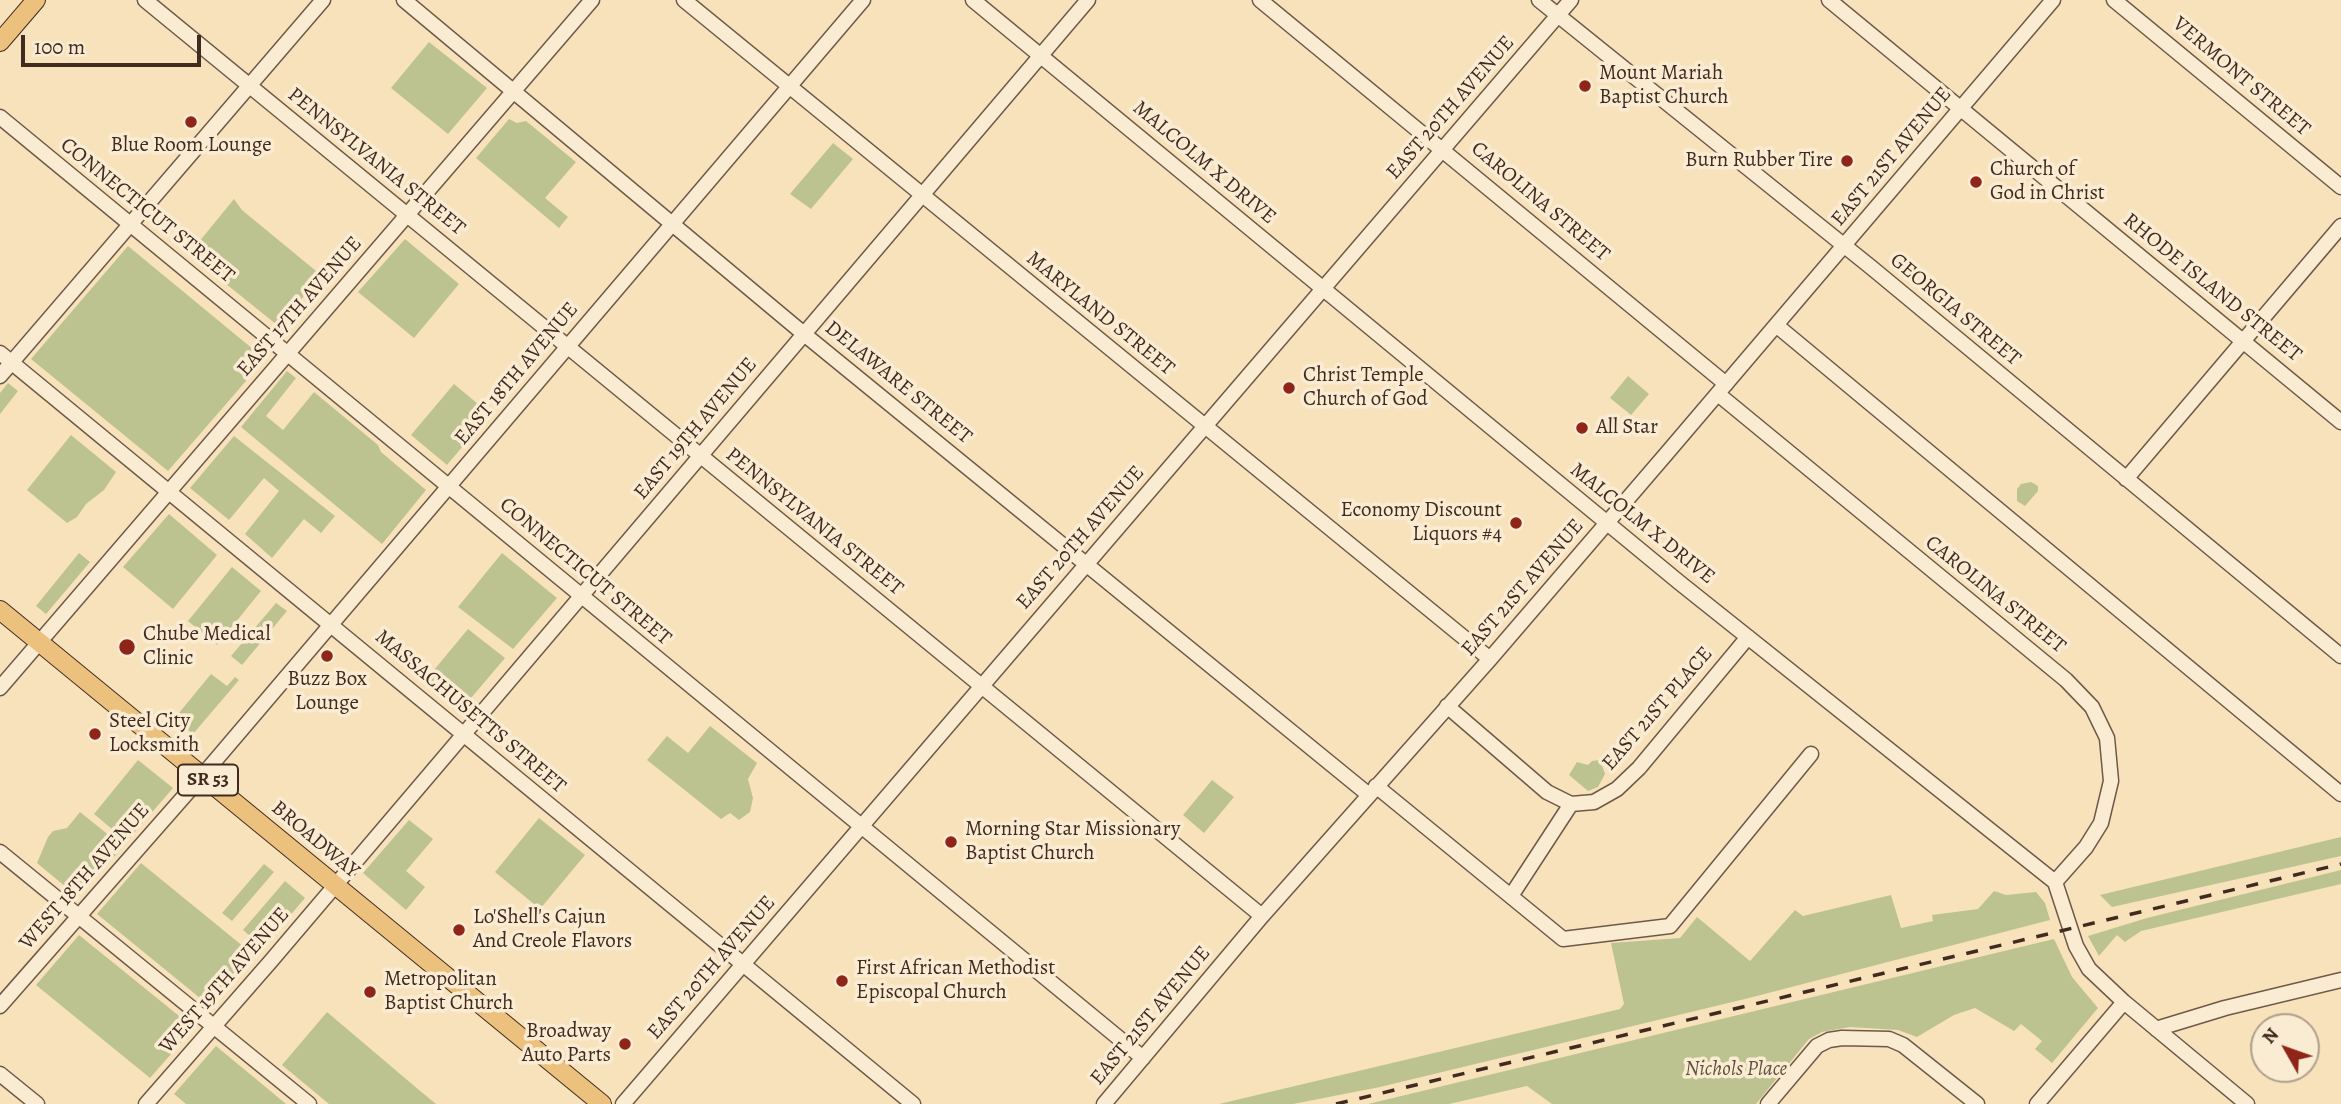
<!DOCTYPE html>
<style>
body{margin:0}
#map{position:relative;width:2341px;height:1104px;overflow:hidden;background:#f7e2bc;font-family:Alegreya,serif}
canvas{display:block}
.north{position:absolute;left:2250px;top:1013px;width:70px;height:70px;box-sizing:border-box;background:#faecd3;border:2px solid #b09f8c;border-radius:50%;rotate:310deg;font-size:19px;font-weight:700;line-height:28px;text-align:center;color:#412b21}
.north::after{content:'';display:block;margin:auto;width:24px;height:32px;background:#8f2418;clip-path:polygon(50% 0,100% 100%,50% 72%,0 100%)}
.scale{position:absolute;left:21px;top:35px;width:180px;height:32px;box-sizing:border-box;border:4px solid #412b21;border-top:0;padding-left:9px;font-size:21px;line-height:24px;white-space:nowrap;color:#412b21;-webkit-text-stroke:5px #faecd3;paint-order:stroke}
</style>
<div id="map">
<canvas width="2341" height="1104"></canvas>
<div class="north">N</div>
<div class="scale">100 m</div>
</div>
<script>
const c = document.querySelector('canvas').getContext('2d');
c.lineJoin = 'round';
function fill(path, color) {
  c.fillStyle = color;
  c.fill(path, 'evenodd');
}
function shape(rows) {
  const path = new Path2D();
  for (const r of rows) {
    path.moveTo(r[0], r[1]);
    for (let i = 2; i < r.length; i += 2) path.lineTo(r[i], r[i + 1]);
  }
  return path;
}
function stroke(path, color, width, dash) {
  c.strokeStyle = color;
  c.lineWidth = width;
  c.lineCap = dash ? 'butt' : 'round';
  c.setLineDash(dash || []);
  c.stroke(path);
}
function drawText(font, color, halo, rows, align = 'center') {
  c.font = font + ' Alegreya,serif';
  c.lineWidth = 7;
  c.setLineDash([]);
  c.textBaseline = 'middle';
  c.strokeStyle = halo;
  c.fillStyle = color;
  for (const [text, x, y, turn = 0] of rows) {
    c.save();
    c.translate(x, y);
    c.rotate((+turn || 0) * Math.PI / 180);
    c.textAlign = isNaN(turn) ? turn : align;
    if (halo) c.strokeText(text, 0, 0);
    c.fillText(text, 0, 0);
    c.restore();
  }
}
fill(shape([
 [429,42,487,88,448,134,391,88],
 [509,119,517,123,526,121,576,162,545,198,568,217,559,228,476,158],
 [833,143,853,159,811,209,790,194],
 [234,199,242,210,316,271,318,281,277,325,189,254],
 [405,239,459,284,414,338,358,292],
 [128,246,265,359,168,471,31,359],
 [287,371,296,378,266,416,283,430,314,392,378,445,381,452,426,490,382,544,241,427],
 [1628,376,1649,394,1631,415,1610,398],
 [8,383,18,391,0,414,0,393],
 [454,384,490,414,447,465,411,435],
 [71,435,116,472,104,490,86,504,77,517,67,523,27,490],
 [234,436,335,516,321,533,304,519,272,558,245,534,279,491,264,478,229,520,190,488],
 [2031,482,2038,486,2038,491,2025,506,2017,501,2017,489,2021,484],
 [169,514,217,555,173,609,123,567],
 [79,553,90,562,46,614,36,606],
 [502,553,557,598,513,649,458,607],
 [232,567,261,591,217,645,188,621],
 [276,603,287,611,242,665,231,656],
 [468,629,505,658,460,711,424,682],
 [211,674,227,686,235,677,239,680,193,734,174,719],
 [710,726,757,763,748,779,753,798,750,812,739,820,730,813,721,819,647,760,667,736,688,753],
 [138,760,173,788,128,840,125,840,94,814],
 [1600,760,1605,774,1598,787,1588,791,1569,775,1577,762,1588,765,1592,761],
 [1212,780,1234,797,1204,833,1183,815],
 [80,812,121,845,121,849,78,897,37,863,48,837,53,831,67,828],
 [539,818,585,855,540,909,495,872],
 [409,820,433,839,406,871,425,887,406,910,363,873],
 [2341,837,2341,856,2112,907,2100,895],
 [141,863,255,956,211,1007,97,914],
 [264,864,274,872,232,921,222,913],
 [2341,870,2341,884,2141,931,2125,942,2117,935,2099,956,2088,936,2147,918],
 [285,881,305,898,263,947,243,930],
 [1994,891,2006,895,2036,892,2045,903,2050,920,1749,998,1380,1087,1293,1104,1219,1104,1620,1009,1624,1004,1611,943,1680,938,1697,917,1750,961,1795,910,1803,916,1891,895,1901,928,1933,921,1932,915,1978,909],
 [79,935,194,1028,150,1078,36,985],
 [2054,939,2072,977,2098,1008,2052,1063,2035,1049,2042,1041,2021,1024,2014,1031,1975,1008,1954,1015,1917,1037,1898,1030,1850,1027,1822,1032,1809,1039,1756,1104,1552,1104,1527,1086,1449,1104,1368,1104],
 [327,1012,419,1090,436,1104,329,1104,282,1065],
 [216,1046,262,1084,286,1104,186,1104,174,1094]
]), '#bdc390');
const minor = shape([
 [145,0,1262,916],
 [404,0,804,334,1369,795],
 [684,0,1490,659],
 [973,0,1680,583,2055,882,2076,946,2089,969,2124,1002,2247,1104],
 [1260,0,1726,384],
 [1539,0,1872,268,2341,656],
 [1829,0,2341,422],
 [2114,0,2341,187],
 [0,117,1143,1058],
 [1776,325,2341,794],
 [0,353,913,1104],
 [0,376,323,0],
 [1718,394,2066,680,2092,707,2107,738,2111,781,2101,823,2086,847,2055,882],
 [2126,479,2341,226],
 [0,688,592,0],
 [1447,706,1547,792,1571,804,1594,802,1617,789,1639,768,1748,637],
 [1376,786,1563,939,1670,926,1811,754],
 [0,852,309,1104],
 [1511,896,1571,804],
 [0,1006,202,776,863,0],
 [2156,1029,2225,1008,2341,980],
 [0,1074,37,1104],
 [146,1104,271,961,1088,0],
 [623,1104,1571,0],
 [1104,1104,1262,916,1490,659,1667,453,2053,0],
 [1768,1104,1817,1046,1829,1040,1842,1038,1889,1039,1903,1045,1977,1104],
 [2037,1104,2124,1002]
]);
const major = shape([
 [0,42,36,0],
 [0,610,602,1104]
]);
stroke(minor, '#6e5948', 17);
stroke(major, '#412b21', 20);
stroke(minor, '#faecd3', 14);
stroke(major, '#ecc17e', 18);
stroke(shape([
 [1336,1104,2341,864]
]), '#412b21', 3.5, [12, 12]);
for (const [x, y, r, color] of [
 [1585,86,7,"#8f2418"],
 [191,122,7,"#8f2418"],
 [1847,161,7,"#8f2418"],
 [1976,182,7,"#8f2418"],
 [1289,388,7,"#8f2418"],
 [1582,428,7,"#8f2418"],
 [1516,523,7,"#8f2418"],
 [127,647,9,"#8f2418"],
 [327,656,7,"#8f2418"],
 [95,734,7,"#8f2418"],
 [951,842,7,"#8f2418"],
 [459,930,7,"#8f2418"],
 [842,981,7,"#8f2418"],
 [370,992,7,"#8f2418"],
 [625,1044,7,"#8f2418"]
]) {
  const dot = new Path2D();
  dot.arc(x, y, r, 0, 2 * Math.PI);
  c.fillStyle = color;
  c.fill(dot);
  stroke(dot, '#faecd3', 2.5);
}
for (const [x, y, w] of [
 [208,780,60]
]) {
  const box = new Path2D();
  box.roundRect(x - w / 2, y - 15.5, w, 31, 5);
  c.fillStyle = '#faecd3';
  c.fill(box);
  stroke(box, '#412b21', 2);
}
drawText('bold 19px', '#412b21', null, [
 ["SR 53",208,780]
]);
drawText('21px', '#412b21', '#faecd3', [
 ["Mount Mariah",1599,74],
 ["Baptist Church",1599,98],
 ["Blue Room Lounge",191,146,"center"],
 ["Burn Rubber Tire",1833,161,"right"],
 ["Church of",1990,170],
 ["God in Christ",1990,194],
 ["Christ Temple",1303,376],
 ["Church of God",1303,400],
 ["All Star",1596,428],
 ["Economy Discount",1502,511,"right"],
 ["Liquors #4",1502,535,"right"],
 ["Chube Medical",143,635],
 ["Clinic",143,659],
 ["Buzz Box",327,680,"center"],
 ["Lounge",327,704,"center"],
 ["Steel City",109,722],
 ["Locksmith",109,746],
 ["Morning Star Missionary",965,830],
 ["Baptist Church",965,854],
 ["Lo'Shell's Cajun",473,918],
 ["And Creole Flavors",473,942],
 ["First African Methodist",856,969],
 ["Episcopal Church",856,993],
 ["Metropolitan",384,980],
 ["Baptist Church",384,1004],
 ["Broadway",611,1032,"right"],
 ["Auto Parts",611,1056,"right"]
], 'left');
drawText('21px', '#412b21', '#faecd3', [
 ["VERMONT STREET",2241,77,40],
 ["EAST 20TH AVENUE",1451,108,-49],
 ["EAST 21ST AVENUE",1892,157,-50],
 ["PENNSYLVANIA STREET",376,162,39],
 ["MALCOLM X DRIVE",1204,163,40],
 ["CAROLINA STREET",1540,202,40],
 ["CONNECTICUT STREET",147,211,39],
 ["RHODE ISLAND STREET",2212,288,39],
 ["EAST 17TH AVENUE",300,307,-49],
 ["GEORGIA STREET",1955,310,40],
 ["MARYLAND STREET",1100,314,39],
 ["EAST 18TH AVENUE",517,374,-50],
 ["DELAWARE STREET",898,383,39],
 ["EAST 19TH AVENUE",696,429,-50],
 ["PENNSYLVANIA STREET",814,522,39],
 ["MALCOLM X DRIVE",1642,524,39],
 ["EAST 20TH AVENUE",1081,538,-49],
 ["CONNECTICUT STREET",585,572,40],
 ["EAST 21ST AVENUE",1523,588,-49],
 ["CAROLINA STREET",1995,595,39],
 ["EAST 21ST PLACE",1658,709,-49],
 ["MASSACHUSETTS STREET",470,712,40],
 ["BROADWAY",315,840,40],
 ["WEST 18TH AVENUE",85,877,-49],
 ["EAST 20TH AVENUE",712,968,-49],
 ["WEST 19TH AVENUE",225,981,-49],
 ["EAST 21ST AVENUE",1151,1016,-50]
]);
drawText('italic 21px', '#60513d', '#faecd3', [
 ["Nichols Place",1736,1070]
]);
</script>
